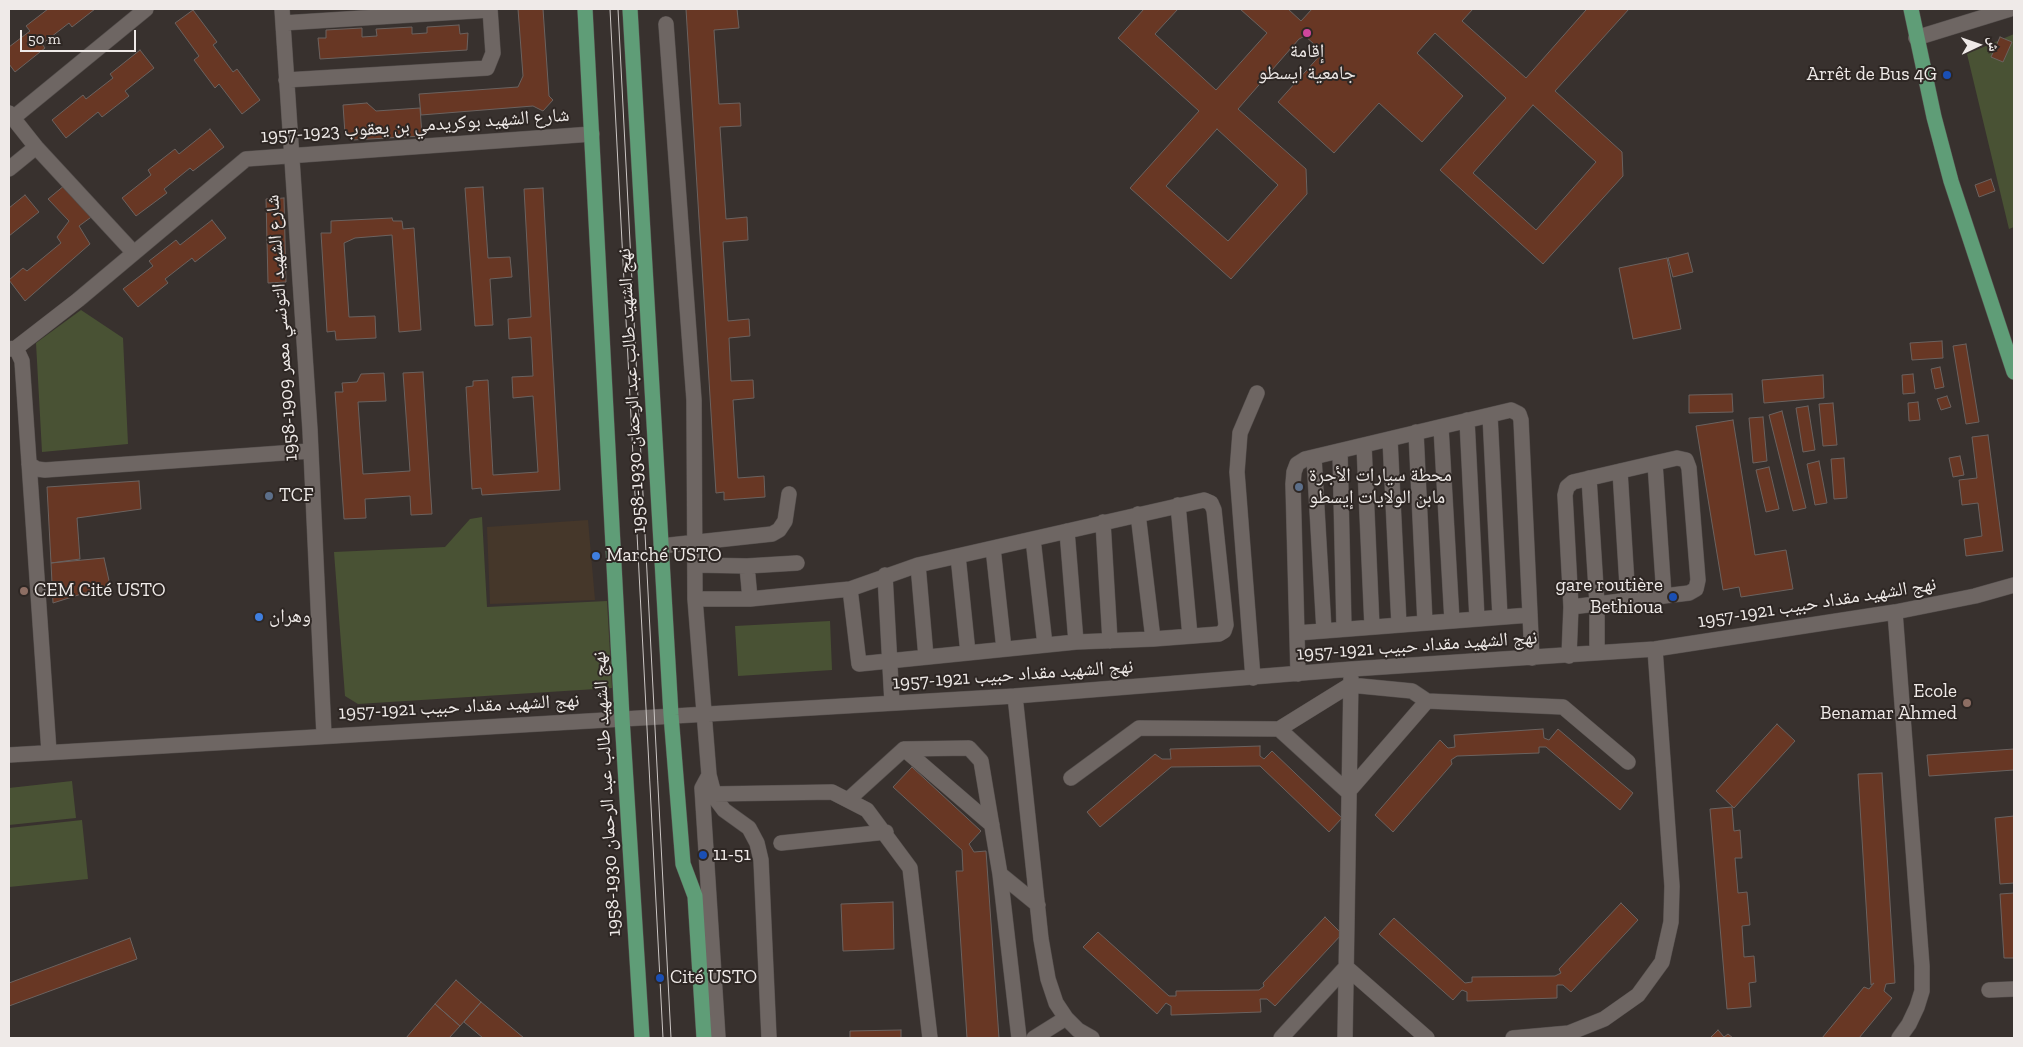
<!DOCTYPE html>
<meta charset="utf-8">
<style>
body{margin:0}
#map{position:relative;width:2023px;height:1047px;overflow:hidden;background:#38312e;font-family:"Zilla Slab","Noto Naskh Arabic",serif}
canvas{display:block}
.frame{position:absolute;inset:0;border:10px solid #efeae8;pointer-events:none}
.north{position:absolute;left:1953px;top:20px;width:50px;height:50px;-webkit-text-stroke:4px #2e2724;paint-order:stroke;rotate:87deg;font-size:14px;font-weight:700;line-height:20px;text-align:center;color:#efeae8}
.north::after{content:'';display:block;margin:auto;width:18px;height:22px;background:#efeae8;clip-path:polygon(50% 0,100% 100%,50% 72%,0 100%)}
.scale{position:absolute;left:20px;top:30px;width:116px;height:22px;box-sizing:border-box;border:2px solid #efeae8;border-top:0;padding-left:6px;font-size:15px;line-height:18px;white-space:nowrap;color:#efeae8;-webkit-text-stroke:4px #2e2724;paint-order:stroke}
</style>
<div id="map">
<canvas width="2023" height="1047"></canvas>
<div class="frame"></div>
<div class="north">ش</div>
<div class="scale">50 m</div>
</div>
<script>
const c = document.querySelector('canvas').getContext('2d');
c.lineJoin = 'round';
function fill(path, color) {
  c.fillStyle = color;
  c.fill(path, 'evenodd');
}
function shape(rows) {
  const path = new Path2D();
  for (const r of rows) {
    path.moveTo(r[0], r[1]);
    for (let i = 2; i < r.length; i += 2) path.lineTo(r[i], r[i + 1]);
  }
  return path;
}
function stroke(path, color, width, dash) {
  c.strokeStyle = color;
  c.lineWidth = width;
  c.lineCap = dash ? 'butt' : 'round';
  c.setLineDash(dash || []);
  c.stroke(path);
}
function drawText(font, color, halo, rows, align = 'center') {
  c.font = font + ' "Zilla Slab","Noto Naskh Arabic",serif';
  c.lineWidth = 4;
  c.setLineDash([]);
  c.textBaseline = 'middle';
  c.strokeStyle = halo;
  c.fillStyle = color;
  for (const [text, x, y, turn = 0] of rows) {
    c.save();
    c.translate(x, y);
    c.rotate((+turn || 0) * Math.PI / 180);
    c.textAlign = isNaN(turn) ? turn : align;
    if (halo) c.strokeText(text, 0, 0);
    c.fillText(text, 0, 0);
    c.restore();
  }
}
fill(shape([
 [588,520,595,600,490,604,487,527]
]), '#45372a');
fill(shape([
 [2014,34,2014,227,2009,229,1967,54],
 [81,310,123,338,128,444,42,452,36,343],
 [482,517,487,607,607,601,612,688,358,704,345,696,334,552,445,547,470,519],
 [830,621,832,670,738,676,735,626],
 [72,781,76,818,9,825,9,788],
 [82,820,88,879,9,887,9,828]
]), '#495234');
const building = shape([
 [48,9,95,9,72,27,69,23,42,44,45,48,15,72,9,64,9,47,30,31,26,26,48,9],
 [518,9,543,9,549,96,553,100,543,111,533,106,421,115,419,94,518,87,523,76,518,9],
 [686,9,737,9,739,28,714,30,719,104,740,103,741,126,720,127,726,219,747,217,748,240,723,242,728,321,749,319,750,336,729,338,731,381,753,380,754,398,733,400,738,478,764,476,765,497,724,500,724,492,716,493,686,9],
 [1144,9,1178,9,1155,34,1216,90,1267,33,1240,9,1288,9,1301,21,1312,9,1473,9,1462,21,1526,78,1586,10,1584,9,1629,9,1555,91,1622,152,1623,176,1543,264,1440,170,1506,98,1435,33,1417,53,1463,96,1422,142,1379,103,1334,153,1278,102,1323,52,1305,36,1299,39,1238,109,1306,169,1307,194,1231,279,1130,188,1199,111,1118,38,1144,9],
 [1533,105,1596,162,1536,230,1473,173,1533,105],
 [1217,129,1278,185,1228,241,1166,186,1217,129],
 [193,10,217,42,213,45,233,72,237,69,260,100,242,114,219,84,215,88,194,60,199,56,175,23,193,10],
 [459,25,460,34,468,33,467,50,320,59,318,38,326,38,326,30,362,28,362,37,377,36,376,29,412,27,412,34,427,33,427,27,459,25],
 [2000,37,2012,42,2003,62,1991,57,2000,37],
 [140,50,154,68,125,91,129,96,102,117,98,112,66,138,52,120,83,95,86,99,113,78,110,74,140,50],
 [367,103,376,111,420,108,422,136,352,140,345,134,343,105,367,103],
 [210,129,224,147,193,171,190,168,164,189,167,193,136,216,122,198,151,175,148,170,175,149,179,154,210,129],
 [1991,179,1995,191,1979,197,1975,185,1991,179],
 [65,185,94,215,79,226,90,244,25,301,9,280,23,268,27,271,61,243,57,237,69,221,48,199,65,185],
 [483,187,488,258,510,257,512,277,490,279,493,325,475,326,465,188,483,187],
 [543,188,560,490,482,495,481,488,472,489,466,387,473,386,473,381,488,380,493,475,538,472,533,396,513,398,512,377,533,376,531,337,509,339,508,319,531,317,524,189,543,188],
 [25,195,39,212,9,236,9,208,25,195],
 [284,198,286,282,268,283,266,199,284,198],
 [392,218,393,221,402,221,403,229,414,228,421,330,399,332,392,235,355,238,344,243,349,317,375,316,376,338,336,340,335,331,327,332,321,233,331,233,331,221,392,218],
 [212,220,226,238,195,262,192,258,165,279,168,283,138,307,123,289,153,266,149,261,176,240,180,245,212,220],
 [1688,253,1693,272,1673,277,1668,258,1688,253],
 [1667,258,1681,329,1633,339,1619,268,1667,258],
 [1942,341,1943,358,1912,360,1910,343,1942,341],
 [1966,344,1979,422,1966,424,1953,346,1966,344],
 [1940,367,1944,387,1935,389,1931,369,1940,367],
 [423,372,432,514,411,515,410,496,365,499,366,518,344,519,335,392,343,392,342,383,357,382,361,374,384,373,386,401,358,402,363,474,410,471,403,373,423,372],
 [1913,374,1915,393,1903,394,1902,375,1913,374],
 [1823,375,1824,398,1764,403,1762,380,1823,375],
 [1732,394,1733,412,1689,413,1689,395,1732,394],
 [1947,396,1951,407,1941,410,1937,399,1947,396],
 [1918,402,1920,420,1909,421,1908,403,1918,402],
 [1833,403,1837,445,1823,446,1819,404,1833,403],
 [1808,406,1815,450,1803,452,1796,408,1808,406],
 [1782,411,1806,508,1793,511,1769,415,1782,411],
 [1763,417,1767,461,1753,463,1749,418,1763,417],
 [1733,420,1755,555,1786,550,1793,589,1741,597,1739,587,1723,590,1696,426,1733,420],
 [1988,435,2003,551,1966,556,1964,539,1982,536,1978,503,1962,505,1959,480,1977,478,1972,437,1988,435],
 [1960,456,1964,475,1953,477,1949,458,1960,456],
 [1844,458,1847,498,1834,499,1831,459,1844,458],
 [1819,461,1827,503,1815,505,1807,464,1819,461],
 [1769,467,1779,509,1766,512,1756,470,1769,467],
 [139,481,141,509,77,518,80,559,51,563,47,487,139,481],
 [104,558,110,585,53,603,51,563,104,558],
 [1777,724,1795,741,1734,808,1716,791,1777,724],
 [1543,729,1544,738,1549,740,1558,729,1633,793,1620,810,1546,747,1539,747,1539,753,1457,756,1451,760,1452,764,1393,832,1375,815,1440,740,1448,748,1455,747,1454,735,1543,729],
 [1260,746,1260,756,1264,759,1272,751,1342,818,1329,832,1260,766,1171,767,1100,827,1087,812,1155,754,1162,759,1171,759,1170,749,1260,746],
 [2014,749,2014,770,1929,776,1927,755,2014,749],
 [912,767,981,831,969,844,974,852,986,851,999,1038,967,1038,956,871,963,871,962,850,893,787,912,767],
 [1882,773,1895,983,1886,984,1884,991,1892,998,1859,1038,1822,1038,1864,987,1869,989,1874,983,1871,985,1858,774,1882,773],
 [1732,807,1734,831,1740,830,1742,858,1735,858,1738,893,1747,892,1750,925,1742,926,1744,957,1754,956,1756,982,1749,983,1751,1007,1727,1009,1710,809,1732,807],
 [2014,816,2014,883,2000,884,1995,818,2014,816],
 [2014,893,2014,958,2004,958,2000,894,2014,893],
 [893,902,894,949,843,951,841,904,893,902],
 [1621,903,1638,920,1571,992,1563,985,1557,985,1557,998,1467,1001,1467,992,1462,990,1453,1000,1379,934,1394,918,1465,983,1472,982,1472,977,1555,976,1561,973,1559,969,1621,903],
 [1325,917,1342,934,1275,1006,1267,999,1260,999,1261,1012,1171,1015,1171,1006,1166,1003,1157,1014,1083,947,1098,932,1169,996,1176,996,1176,991,1259,990,1264,986,1263,983,1325,917],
 [130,938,137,959,9,1006,9,983,130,938],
 [456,980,481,1002,460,1026,435,1004,456,980],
 [481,1002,524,1038,483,1038,464,1022,481,1002],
 [435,1004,460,1026,449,1038,406,1038,435,1004],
 [901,1030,901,1038,850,1038,850,1031,901,1030],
 [1718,1030,1724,1037,1728,1034,1733,1038,1710,1038,1718,1030]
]);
fill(building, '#683724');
stroke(building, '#6b625f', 1);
const minor = shape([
 [282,9,310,430,324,735],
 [283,23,490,10],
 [666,24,694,400,695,599,709,775,715,798,724,810,749,828,757,843,761,860,769,1038],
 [1916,38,2010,9],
 [286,80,487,68,493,53,490,9],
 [9,113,36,147,134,253],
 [13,118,146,9],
 [9,169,36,147],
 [16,348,22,361,49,752],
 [9,349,16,348,78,300,246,159,592,134],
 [1490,415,1500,617],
 [1467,420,1477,619],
 [1441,427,1452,621],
 [1416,432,1425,623],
 [1390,439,1399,625],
 [1364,445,1372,627],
 [1340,451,1344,629],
 [1314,457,1324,631],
 [1655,463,1664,596],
 [29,464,37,469,45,470,310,451],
 [1620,471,1628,601],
 [1589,478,1597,604,1597,653],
 [1178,505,1190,636],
 [1138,514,1153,639],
 [1103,522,1110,641],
 [1067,531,1076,642],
 [1033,539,1045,645],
 [661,546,772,534,779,530,785,521,789,494],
 [993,548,1004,649],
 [958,556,968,653],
 [695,565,747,566,797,563],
 [918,565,926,657],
 [747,566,750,599],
 [885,575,892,703],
 [695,599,750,599,850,589,918,565,1204,500,1211,503,1214,510,1226,625,1224,631,1219,634,1153,639,1076,642,859,664,850,589],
 [1895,612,1922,966,1922,991,1917,1007,1909,1024,1899,1038],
 [1297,633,1530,615],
 [1569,656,1571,607,1565,495,1567,487,1573,482,1655,463,1677,458,1686,460,1689,468,1698,580,1696,589,1689,593,1571,607],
 [1298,674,1293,484,1294,472,1297,464,1305,459,1511,410,1519,414,1521,420,1532,658],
 [1253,678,1237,472,1240,433,1257,393],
 [1015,696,1041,939,1048,979,1056,1003,1066,1018,1078,1030,1092,1038],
 [1279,729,1348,792,1427,701,1563,707,1628,762],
 [904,749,992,825],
 [9,755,1015,696,1352,669,1655,649,1895,612,1975,596,2014,585],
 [709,775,702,788,718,1038],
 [1071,778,1139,728,1279,729,1350,685,1412,691,1427,701],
 [714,794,832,792,867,810,910,868,930,1038],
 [849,799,904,749,969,748,981,761,1000,874,1038,905],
 [781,843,886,832],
 [1000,874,1019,1038],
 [1989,990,2014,989],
 [1034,1038,1066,1018],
 [1281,1038,1346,967,1427,1038],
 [1345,1038,1351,678],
 [1513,1038,1569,1033,1604,1019,1638,995,1662,962,1671,922,1672,886,1655,649]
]);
const major = shape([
 [585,9,622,718,642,1038],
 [630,9,671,715,683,864,695,896,704,1038],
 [1911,9,1934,117,1951,181,2014,372]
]);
stroke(minor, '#554f4d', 16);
stroke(major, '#554f4d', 16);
stroke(minor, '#6e6663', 15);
stroke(major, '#5f9d77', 15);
stroke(shape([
 [610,9,663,1038],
 [618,9,671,1038]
]), '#cbc6c4', 1);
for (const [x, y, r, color] of [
 [1307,33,5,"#d1479c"],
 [1947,75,5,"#1a4fb4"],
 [1299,487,5,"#5c6f8a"],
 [269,496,5,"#5c6f8a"],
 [596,556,5,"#3f7fe0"],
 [24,591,5,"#8d6e63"],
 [1673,597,5,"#1a4fb4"],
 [259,617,5,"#3f7fe0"],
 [1967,703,5,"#8d6e63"],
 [703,855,5,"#1a4fb4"],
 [660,978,5,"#1a4fb4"]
]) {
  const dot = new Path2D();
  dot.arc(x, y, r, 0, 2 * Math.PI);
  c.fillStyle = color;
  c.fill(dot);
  stroke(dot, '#2e2724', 2);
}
drawText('19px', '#efeae8', '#2e2724', [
 ["إقامة",1307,52,"center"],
 ["جامعية ايسطو",1307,74,"center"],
 ["Arrêt de Bus 4G",1937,75,"right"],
 ["محطة سيارات الأجرة",1309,476],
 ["مابن الولايات إيسطو",1309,498],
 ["TCF",279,496],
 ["Marché USTO",606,556],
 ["gare routière",1663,586,"right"],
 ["Bethioua",1663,608,"right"],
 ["CEM Cité USTO",34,591],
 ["وهران",269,617],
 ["Ecole",1957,692,"right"],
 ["Benamar Ahmed",1957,714,"right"],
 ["11-51",713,855],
 ["Cité USTO",670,978]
], 'left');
drawText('19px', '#efeae8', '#2e2724', [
 ["شارع الشهيد بوكريدمي بن يعقوب 1923-1957",415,126,-4],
 ["شارع الشهيد التونسي معمر 1909-1958",282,328,-94],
 ["نهج الشهيد طالب عبد الرحمان 1930-1958",632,391,-93],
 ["نهج الشهيد مقداد حبيب 1921-1957",1817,603,-9],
 ["نهج الشهيد مقداد حبيب 1921-1957",1417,646,-4],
 ["نهج الشهيد مقداد حبيب 1921-1957",1013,675,-4],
 ["نهج الشهيد مقداد حبيب 1921-1957",459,707,-3],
 ["نهج الشهيد طالب عبد الرحمان 1930-1958",607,794,-93]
]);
</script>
